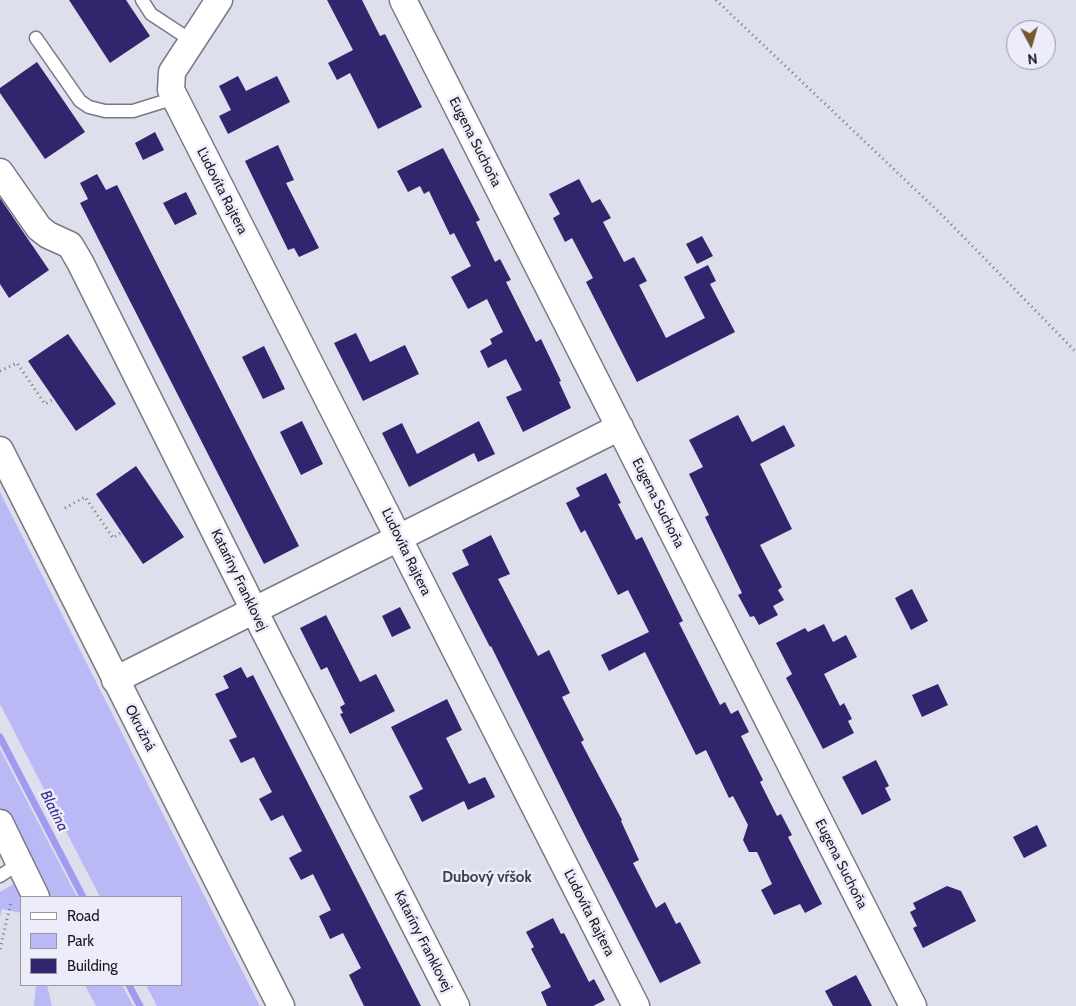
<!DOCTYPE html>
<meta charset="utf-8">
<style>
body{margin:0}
#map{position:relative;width:1076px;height:1006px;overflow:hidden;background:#dedfed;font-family:Cabin,sans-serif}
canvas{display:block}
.legend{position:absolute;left:20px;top:896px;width:162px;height:90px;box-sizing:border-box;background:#ececfb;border:1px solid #9898a3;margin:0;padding:6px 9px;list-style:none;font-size:15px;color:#1a1a1f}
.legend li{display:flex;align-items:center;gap:10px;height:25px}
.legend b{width:25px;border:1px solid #9898a3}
.north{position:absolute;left:1006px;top:20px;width:50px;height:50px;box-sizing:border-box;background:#ececfb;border:1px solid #9898a3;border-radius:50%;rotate:174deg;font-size:14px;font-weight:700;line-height:20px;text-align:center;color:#1a1a1f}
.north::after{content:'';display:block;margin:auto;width:18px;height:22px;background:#74572a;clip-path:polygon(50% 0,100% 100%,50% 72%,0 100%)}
</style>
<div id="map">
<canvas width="1076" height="1006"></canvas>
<ul class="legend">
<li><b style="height:6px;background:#fff"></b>Road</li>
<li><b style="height:14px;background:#bbb9f5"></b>Park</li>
<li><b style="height:14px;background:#32256e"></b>Building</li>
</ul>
<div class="north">N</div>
</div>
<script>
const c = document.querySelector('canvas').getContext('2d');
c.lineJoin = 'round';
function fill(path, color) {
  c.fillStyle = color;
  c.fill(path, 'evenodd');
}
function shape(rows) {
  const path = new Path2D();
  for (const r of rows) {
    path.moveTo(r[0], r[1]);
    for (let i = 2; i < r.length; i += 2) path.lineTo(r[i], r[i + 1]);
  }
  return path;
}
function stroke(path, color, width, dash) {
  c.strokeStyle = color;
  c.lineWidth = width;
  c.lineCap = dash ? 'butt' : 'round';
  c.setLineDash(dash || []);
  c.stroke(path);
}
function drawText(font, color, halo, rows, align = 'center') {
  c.font = font + ' Cabin,sans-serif';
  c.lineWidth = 5;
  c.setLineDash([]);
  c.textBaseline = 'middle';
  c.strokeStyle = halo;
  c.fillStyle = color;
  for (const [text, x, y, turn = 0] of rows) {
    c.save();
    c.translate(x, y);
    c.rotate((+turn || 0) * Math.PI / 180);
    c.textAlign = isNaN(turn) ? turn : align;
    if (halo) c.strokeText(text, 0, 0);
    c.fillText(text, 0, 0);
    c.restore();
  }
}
fill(shape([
 [0,492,260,1006,157,1006,146,985,181,985,181,897,100,897,0,704],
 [0,749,77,897,42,897,28,862,0,807],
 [15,883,24,897,21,897,21,913,2,909,0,917,0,892],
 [36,985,47,985,52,1006,34,1006],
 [85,985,122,985,133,1006,96,1006]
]), '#bbb9f5');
stroke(shape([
 [0,737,83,897],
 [129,985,140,1006]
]), '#a09bef', 7);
fill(shape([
 [69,0,126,0,150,36,110,63],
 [327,0,362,0,380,36,385,34,422,107,378,129,350,73,337,80,328,63,353,50],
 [37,62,85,132,45,159,0,93,0,88],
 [238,76,246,91,277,76,290,102,228,134,219,116,231,110,219,86],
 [155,132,164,150,143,160,135,143],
 [278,145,294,180,286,183,319,248,299,257,294,248,288,250,245,161],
 [443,148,480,220,476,222,495,262,500,259,511,280,506,282,536,342,541,339,561,381,559,382,571,408,523,432,506,397,522,390,506,359,488,368,480,351,492,344,490,339,503,332,487,299,468,309,451,277,471,266,454,233,450,235,429,191,424,194,420,186,408,192,397,171],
 [97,174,106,190,117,185,299,546,264,564,80,203,88,199,80,183],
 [579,179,592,203,600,199,611,218,603,222,624,262,634,257,647,281,639,285,666,338,705,318,684,277,708,265,716,281,710,284,735,332,637,382,586,282,593,278,572,238,565,242,553,218,560,214,549,194],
 [186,192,197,214,175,225,163,203],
 [0,198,49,270,9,298,0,284],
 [702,236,713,256,697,264,686,244],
 [356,333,370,362,405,345,419,374,363,401,334,343],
 [68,334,116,404,76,431,28,361],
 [264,346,285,389,263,399,242,357],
 [738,415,752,442,784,425,795,446,760,464,792,529,760,545,782,587,778,590,784,600,773,606,778,615,759,625,754,616,750,617,738,595,742,593,705,517,709,515,689,474,703,467,689,440],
 [302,421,323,464,301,475,280,432],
 [479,421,495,454,478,462,474,453,409,487,382,433,402,423,417,454],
 [136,466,184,537,143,564,96,494],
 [606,473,621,503,618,504,636,540,642,537,683,621,679,623,720,705,725,702,731,714,738,710,749,732,741,736,763,780,760,782,777,816,781,814,792,835,788,837,822,904,805,913,800,904,774,915,761,890,772,884,757,852,749,852,743,840,748,825,733,796,729,798,706,750,696,755,645,652,609,671,601,655,649,632,628,590,618,595,585,530,581,533,566,503,580,496,576,488],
 [491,535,510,574,498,579,538,656,549,650,570,693,562,697,584,740,581,742,622,820,621,821,639,860,633,863,656,908,665,902,676,924,680,922,701,963,660,983,580,826,491,646,490,647,452,573,469,565,462,550],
 [912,589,928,621,911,630,895,598],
 [400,607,411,628,392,637,382,616],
 [326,615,360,682,376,674,395,711,350,734,340,714,343,713,340,707,345,704,327,667,321,670,300,628],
 [824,624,833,642,846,635,857,657,824,674,840,706,844,703,852,719,848,721,854,733,823,749,786,678,792,674,776,643,805,628,808,632],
 [241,667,247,678,253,675,421,1006,364,1006,349,975,361,968,343,933,330,939,319,916,331,910,313,874,301,880,289,858,302,851,283,815,271,821,259,799,272,792,263,775,254,757,241,763,229,740,237,737,215,694,229,688,223,676],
 [938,684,948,705,922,717,912,695],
 [447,699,462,730,446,738,469,784,485,777,495,797,468,810,464,801,422,822,409,796,423,789,391,727],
 [876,760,889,786,885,788,891,800,862,815,842,777],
 [1037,825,1047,846,1024,858,1013,837],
 [947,886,961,891,976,921,923,948,913,928,917,926,910,912,916,909,913,903],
 [553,918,561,934,564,933,589,982,594,979,605,1000,593,1006,547,1006,541,992,551,987,531,949,534,947,526,932],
 [856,975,872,1006,833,1006,825,991]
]), '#32256e');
const service = shape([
 [142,0,151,14,192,41],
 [36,38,80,101,89,107,105,111,133,111,175,98],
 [0,876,20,863]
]);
const minor = shape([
 [219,0,172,72,171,90,636,1006],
 [403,0,913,1006],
 [0,172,39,228,48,235,70,245,80,262,265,632,456,1006],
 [0,450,281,1006],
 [115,680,620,427],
 [0,823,36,897]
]);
stroke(service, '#797986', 15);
stroke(minor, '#797986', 29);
stroke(shape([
 [716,0,944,217,1076,352],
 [0,371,17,363,45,404,54,399],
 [65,508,85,497,113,538,122,532],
 [0,949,11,902]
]), '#74747d', 3, [1, 4]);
stroke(service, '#fff', 12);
stroke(minor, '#fff', 26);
drawText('14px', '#1a1a1f', '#ececfb', [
 ["Eugena Suchoňa",475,142,63],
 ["Ľudovíta Rajtera",222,191,63],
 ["Eugena Suchoňa",658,503,63],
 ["Ľudovíta Rajtera",406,552,64],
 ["Kataríny Franklovej",239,580,64],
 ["Okružná",140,728,63],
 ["Eugena Suchoňa",841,864,63],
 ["Ľudovíta Rajtera",589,913,63],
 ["Kataríny Franklovej",423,941,63]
]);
drawText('italic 15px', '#402e8e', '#ececfb', [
 ["Blatina",54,811,63]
]);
drawText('bold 15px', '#3e3e49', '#ececfb', [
 ["Dubový vŕšok",487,878]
]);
</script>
